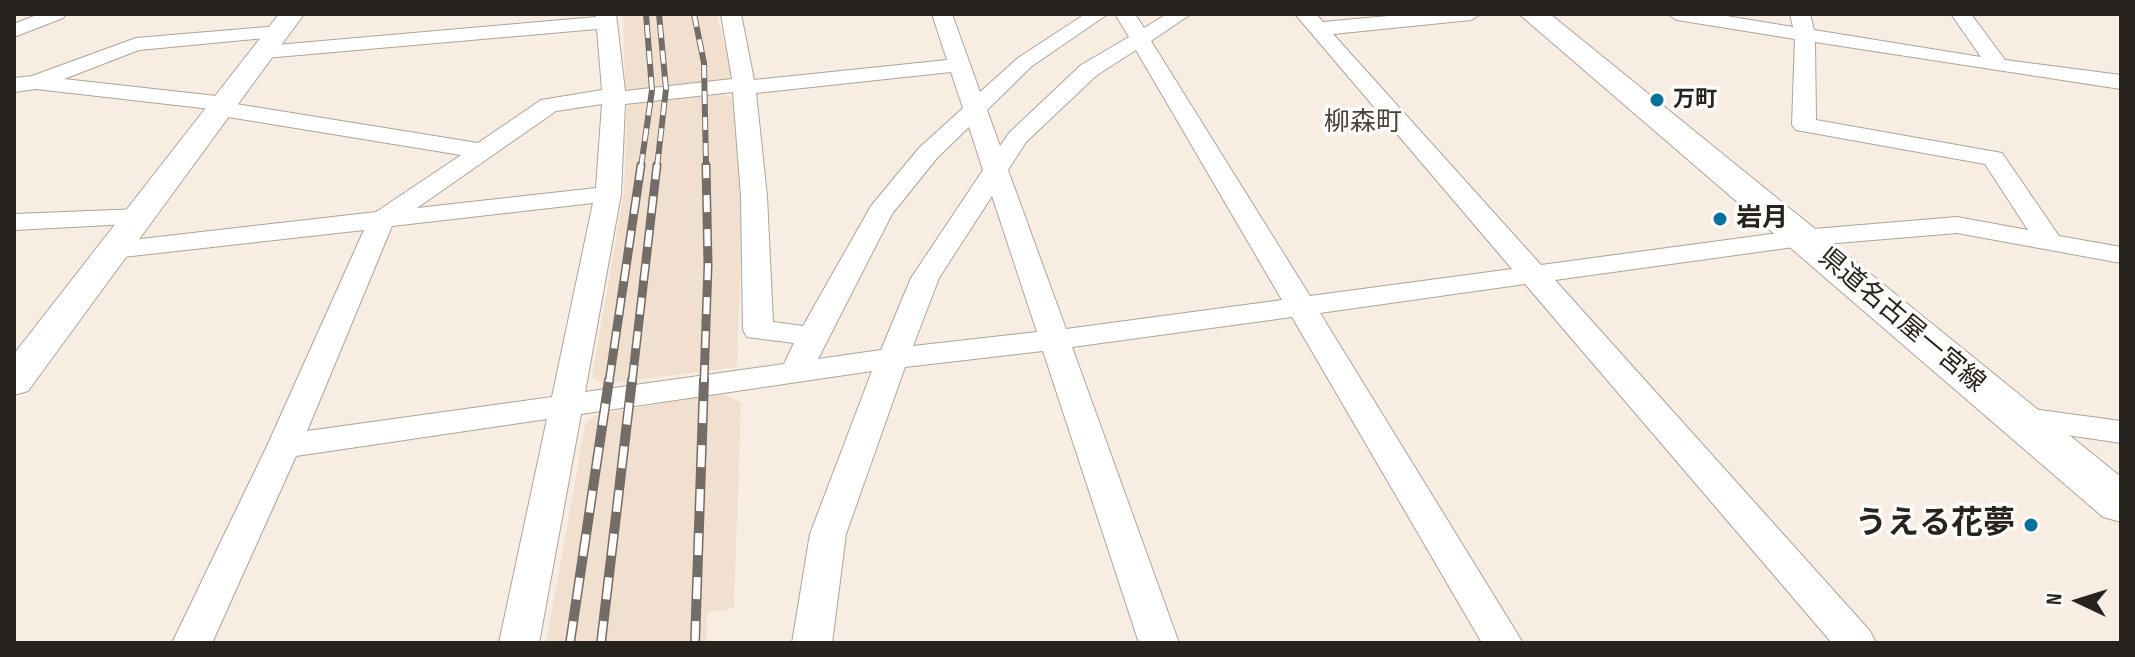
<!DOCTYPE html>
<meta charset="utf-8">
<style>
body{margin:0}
#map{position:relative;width:2135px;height:657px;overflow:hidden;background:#f8ede2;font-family:"Sofia Sans Condensed",sans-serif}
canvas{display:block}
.frame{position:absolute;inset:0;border:16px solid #27231f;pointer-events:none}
.north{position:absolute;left:2039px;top:561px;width:80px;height:80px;-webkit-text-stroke:6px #fefcfa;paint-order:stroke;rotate:274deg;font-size:22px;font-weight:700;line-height:32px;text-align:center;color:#27231f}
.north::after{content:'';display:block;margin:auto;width:28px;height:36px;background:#27231f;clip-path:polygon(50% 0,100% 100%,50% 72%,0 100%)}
</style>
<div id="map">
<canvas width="2135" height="657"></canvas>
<div class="frame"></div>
<div class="north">N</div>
</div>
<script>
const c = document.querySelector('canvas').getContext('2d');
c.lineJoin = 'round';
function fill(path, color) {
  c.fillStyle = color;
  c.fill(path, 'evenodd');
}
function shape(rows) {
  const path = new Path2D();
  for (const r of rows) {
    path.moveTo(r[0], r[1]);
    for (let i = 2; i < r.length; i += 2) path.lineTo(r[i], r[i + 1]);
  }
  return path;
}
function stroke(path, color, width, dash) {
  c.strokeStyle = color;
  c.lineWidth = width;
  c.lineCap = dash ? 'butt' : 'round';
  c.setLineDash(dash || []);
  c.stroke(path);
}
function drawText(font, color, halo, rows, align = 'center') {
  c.font = font + ' "Sofia Sans Condensed","Noto Sans JP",sans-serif';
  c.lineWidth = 7;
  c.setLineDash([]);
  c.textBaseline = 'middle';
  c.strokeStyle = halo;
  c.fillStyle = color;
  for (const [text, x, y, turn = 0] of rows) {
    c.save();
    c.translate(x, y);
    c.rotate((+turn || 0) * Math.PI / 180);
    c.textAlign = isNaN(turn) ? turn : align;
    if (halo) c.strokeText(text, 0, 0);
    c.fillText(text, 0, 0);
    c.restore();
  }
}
fill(shape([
 [623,14,717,14,732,77,724,83,637,91,625,88],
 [723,94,734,98,742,219,737,367,603,384,592,377,624,192,627,107,634,103],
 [722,393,741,403,734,608,707,613,706,643,546,643,585,425,595,415]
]), '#f1e0d0');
const minor = shape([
 [39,14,66,14,63,18,14,37,14,24,39,14],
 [596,14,616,14,625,91,732,79,721,14,741,14,754,80,947,60,932,14,952,14,980,92,1018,58,1085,14,1108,14,1032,66,987,110,1000,146,1009,133,1081,65,1129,37,1115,14,1135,14,1144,28,1167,14,1191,14,1151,41,1310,296,1512,269,1295,14,1316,14,1323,22,1410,14,1481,14,1471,20,1333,34,1541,265,1801,230,1957,217,2028,230,1985,164,1796,130,1792,125,1795,39,1677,20,1667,14,1714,14,1793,27,1790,14,1810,14,1814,30,1981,57,1951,14,1971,14,2005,60,2121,75,2121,89,1815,42,1816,120,2002,153,2059,236,2121,247,2121,263,1957,233,1801,246,1555,280,1870,631,1876,643,1832,643,1525,284,1320,313,1523,643,1482,643,1292,317,1072,347,1179,643,1139,643,1043,351,905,367,846,534,832,643,792,643,810,534,872,371,581,414,539,643,499,643,547,419,296,456,212,643,172,643,267,446,364,230,114,258,104,256,100,250,104,244,114,242,376,212,461,155,222,116,211,109,36,89,14,92,14,78,32,76,136,38,279,26,289,32,286,36,139,50,64,79,225,97,233,99,236,104,478,143,541,100,602,90,597,29,265,58,255,52,265,46,596,17,596,14],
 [1136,50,1282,300,1066,329,1008,170,1026,142,1097,75,1136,50],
 [951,72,963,108,919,148,871,206,803,326,773,322,767,196,756,93,951,72],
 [733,92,741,196,743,330,747,337,794,343,784,364,585,392,621,194,625,104,733,92],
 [602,104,596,188,417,208,556,111,602,104],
 [969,127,983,170,911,278,881,350,818,359,892,214,937,158,969,127],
 [992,196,1037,332,913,346,939,278,992,196],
 [593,203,552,397,307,431,392,226,593,203],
 [140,209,149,211,153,217,149,223,14,230,14,214,140,209],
 [2018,407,2121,421,2121,443,2006,426,2002,418,2006,410,2018,407]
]);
const tertiary = shape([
 [279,14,304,14,28,391,14,395,14,354,279,14]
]);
const secondary = shape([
 [1519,14,1550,14,2121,477,2121,522,2103,517,1519,14]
]);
stroke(minor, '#aea49a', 2);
stroke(tertiary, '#aea49a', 2);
stroke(secondary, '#aea49a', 2);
fill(minor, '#fff');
fill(tertiary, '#fff');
fill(secondary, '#fff');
const railFar2 = shape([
 [694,14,704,63,706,167],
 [641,167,652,90,646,14],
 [657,167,666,89,659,14]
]);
const railFar1 = shape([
 [609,382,641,165],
 [632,382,657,165],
 [704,382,708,265,706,165]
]);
const rail = shape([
 [570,643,609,380],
 [601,643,632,380],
 [695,643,704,380]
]);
stroke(railFar2, '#746d67', 6);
stroke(railFar1, '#746d67', 9);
stroke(rail, '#746d67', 10);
stroke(railFar2, '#fefcfa', 4, [13]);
stroke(railFar1, '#fefcfa', 6, [17]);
stroke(rail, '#fefcfa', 7, [22]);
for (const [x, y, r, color] of [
 [1657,100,8,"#04729d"],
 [1720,219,8,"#04729d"],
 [2031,525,8,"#04729d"]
]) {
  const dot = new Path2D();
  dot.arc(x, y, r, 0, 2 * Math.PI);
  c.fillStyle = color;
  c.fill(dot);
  stroke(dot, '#fefcfa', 3);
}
drawText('bold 22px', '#27231f', '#fefcfa', [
 ["万町",1673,100]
], 'left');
drawText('26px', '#4a4139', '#fefcfa', [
 ["柳森町",1363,123]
]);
drawText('bold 26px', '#27231f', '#fefcfa', [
 ["岩月",1736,219]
], 'left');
drawText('26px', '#27231f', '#fefcfa', [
 ["県道名古屋一宮線",1901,321,40]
]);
drawText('bold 32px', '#27231f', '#fefcfa', [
 ["うえる花夢",2015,525]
], 'right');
</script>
